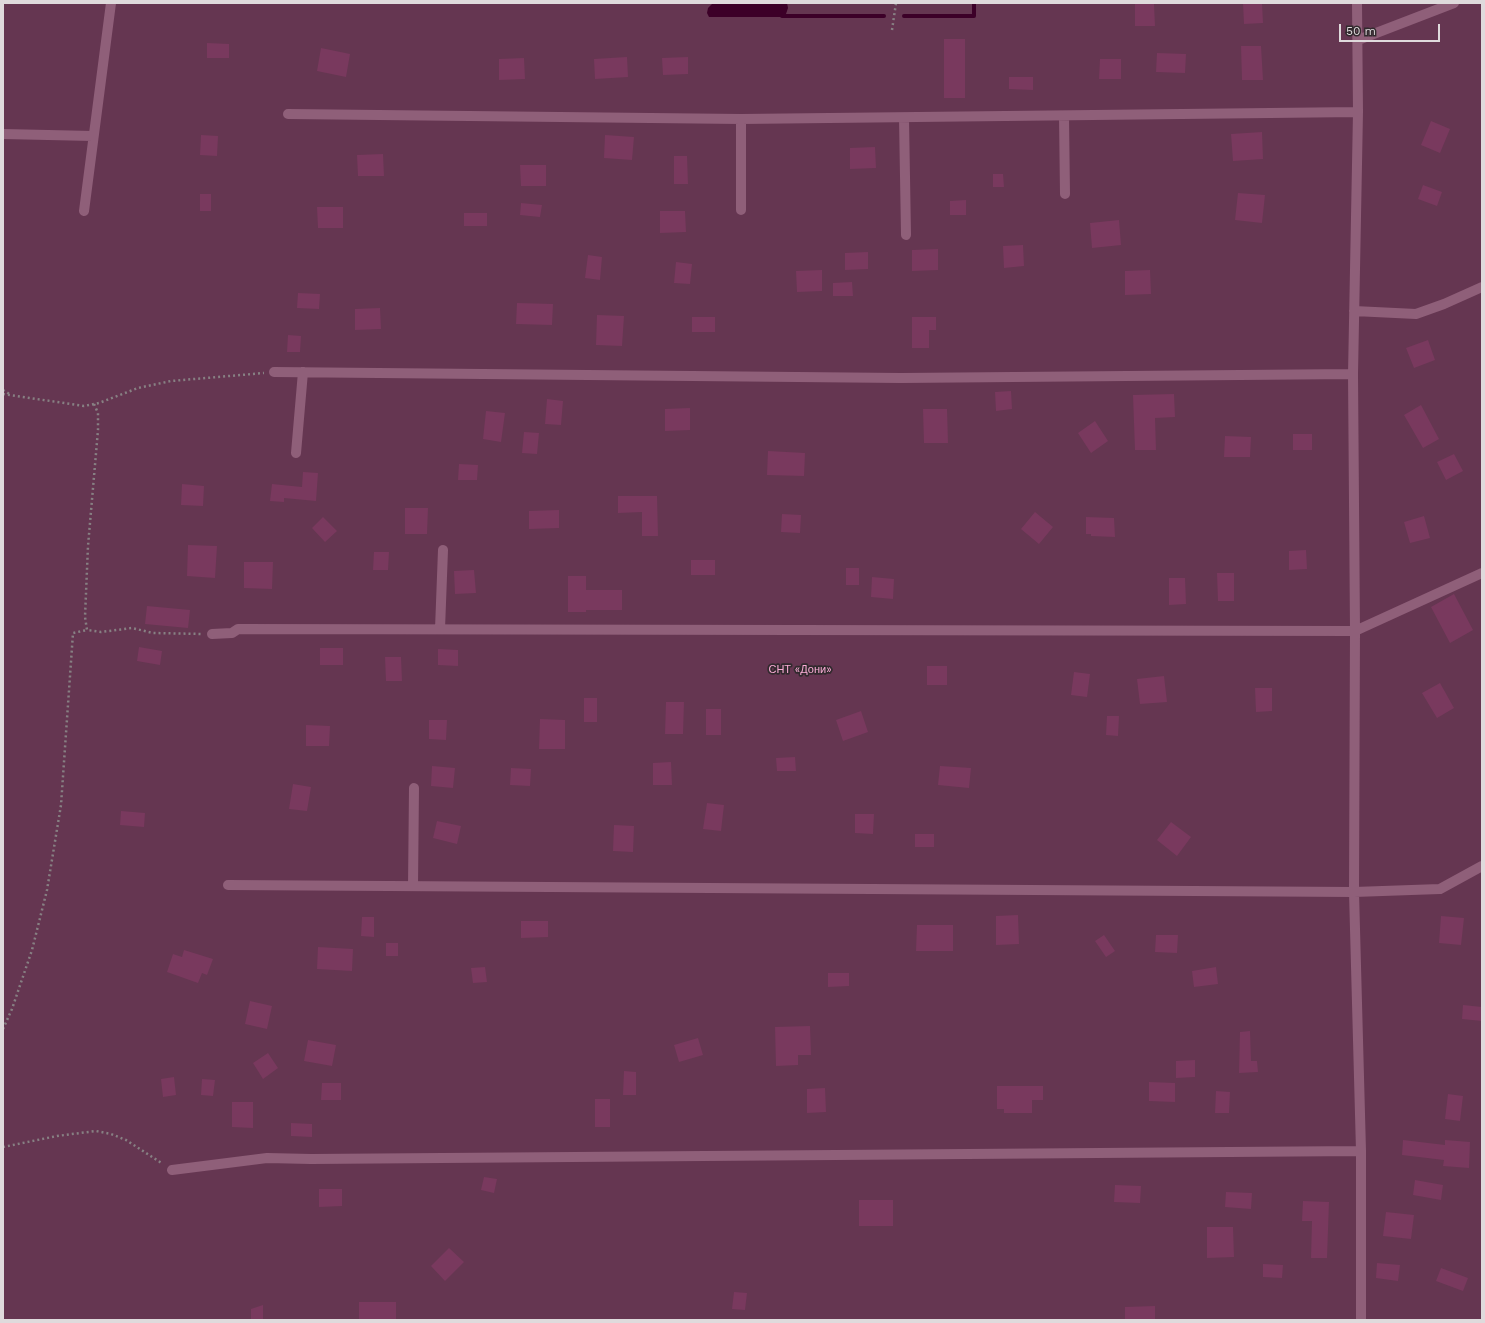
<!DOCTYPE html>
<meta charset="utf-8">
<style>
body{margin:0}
#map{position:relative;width:1485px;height:1323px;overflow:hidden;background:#3c3438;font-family:"Work Sans",sans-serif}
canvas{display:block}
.frame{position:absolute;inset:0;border:4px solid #dfdadc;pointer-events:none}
.scale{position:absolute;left:1339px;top:24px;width:101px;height:18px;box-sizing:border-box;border:2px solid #dfdadc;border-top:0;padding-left:5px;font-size:12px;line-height:14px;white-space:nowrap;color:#dfdadc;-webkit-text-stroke:3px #322a2e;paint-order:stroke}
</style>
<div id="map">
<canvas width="1485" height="1323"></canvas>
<div class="frame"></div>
<div class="scale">50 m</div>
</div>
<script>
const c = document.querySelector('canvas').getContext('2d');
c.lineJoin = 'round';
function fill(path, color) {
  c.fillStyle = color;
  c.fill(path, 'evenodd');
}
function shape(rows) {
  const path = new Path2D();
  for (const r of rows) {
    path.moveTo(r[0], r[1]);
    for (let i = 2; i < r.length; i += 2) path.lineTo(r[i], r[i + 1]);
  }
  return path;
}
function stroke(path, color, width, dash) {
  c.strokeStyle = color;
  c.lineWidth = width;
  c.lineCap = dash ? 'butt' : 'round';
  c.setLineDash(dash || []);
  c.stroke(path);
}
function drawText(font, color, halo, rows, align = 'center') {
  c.font = font + ' "Work Sans",sans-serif';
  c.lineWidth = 3.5;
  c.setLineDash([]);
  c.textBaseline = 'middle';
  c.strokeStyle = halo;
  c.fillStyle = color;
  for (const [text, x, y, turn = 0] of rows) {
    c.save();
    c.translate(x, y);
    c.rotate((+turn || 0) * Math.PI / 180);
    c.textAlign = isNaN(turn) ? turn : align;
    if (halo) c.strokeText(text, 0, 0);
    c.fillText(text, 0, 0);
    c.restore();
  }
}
fill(shape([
 [3,3,1482,3,1482,1320,3,1320]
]), '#653651');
fill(shape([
 [726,3,787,3,788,8,785,17,709,17,707,13,708,8,712,4]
]), '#3c0028');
stroke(shape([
 [782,16,884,16],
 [904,16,974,16,974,3]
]), '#3c0028', 4);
fill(shape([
 [1135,3,1154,4,1155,26,1135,26],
 [1243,3,1262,3,1263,23,1244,24],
 [944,39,965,39,965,98,944,98],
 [207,43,229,44,229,58,207,58],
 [1241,46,1261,46,1263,80,1242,80],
 [321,48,350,54,346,77,317,71],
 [1157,53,1186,54,1185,73,1156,72],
 [627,57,628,77,595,79,594,59],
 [688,57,688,74,663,75,662,58],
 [524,58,525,79,499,80,499,59],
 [1100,59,1121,59,1121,79,1099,79],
 [1009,77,1033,77,1033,90,1009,89],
 [1431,121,1450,129,1440,153,1421,145],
 [1262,132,1263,159,1233,161,1231,134],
 [201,135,218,136,217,156,200,155],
 [605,135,634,137,632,160,604,158],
 [875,147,876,168,850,169,850,148],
 [383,154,384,176,358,176,357,155],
 [674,156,687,156,688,184,674,184],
 [520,165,546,165,546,186,521,186],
 [993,174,1003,174,1004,187,993,187],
 [1423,185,1442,192,1437,206,1418,199],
 [1238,193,1265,195,1262,223,1235,220],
 [200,194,211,194,211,211,200,211],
 [966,200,966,215,950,215,950,201],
 [521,203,542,205,540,217,520,215],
 [317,207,343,207,343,228,318,228],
 [660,211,685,211,686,232,660,233],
 [464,213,487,213,487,226,464,226],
 [1119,220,1121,245,1092,248,1090,223],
 [1023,245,1024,266,1004,268,1003,246],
 [938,249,938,270,912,271,912,250],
 [868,252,868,269,845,270,845,253],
 [588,255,602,257,600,280,585,278],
 [676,262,692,264,690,284,674,283],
 [822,270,822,291,797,292,796,271],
 [1150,270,1151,294,1125,295,1125,271],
 [852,282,853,296,833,296,833,283],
 [298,293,320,294,319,309,297,308],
 [517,303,553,304,552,325,516,324],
 [380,308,381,329,355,330,355,309],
 [597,315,624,316,622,346,596,345],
 [692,317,715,317,715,332,692,332],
 [912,317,936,317,936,330,929,330,929,348,912,348],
 [288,335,301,336,300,352,287,352],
 [1428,340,1435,360,1414,368,1406,348],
 [1011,391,1012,409,996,411,995,392],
 [1174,394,1175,417,1155,418,1156,450,1135,450,1133,395],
 [547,399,563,401,561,425,545,424],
 [1421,405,1439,439,1423,448,1404,415],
 [690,408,690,430,665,431,665,409],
 [923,409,947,409,948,443,924,443],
 [486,411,505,413,501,442,483,439],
 [1095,421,1108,441,1091,453,1078,433],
 [524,432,539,433,537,454,522,453],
 [1293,434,1312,434,1312,450,1293,450],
 [1225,436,1251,437,1250,457,1224,457],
 [768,451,805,453,804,476,767,475],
 [1454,454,1463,471,1446,480,1437,462],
 [459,464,478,465,477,480,458,480],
 [303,472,318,473,316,501,284,498,284,502,270,501,272,484,302,487],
 [182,484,204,486,203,506,181,505],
 [618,496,657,496,658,536,642,536,642,512,618,513],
 [405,508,428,508,427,534,405,534],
 [559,510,559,528,529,529,529,511],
 [1035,512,1053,527,1039,544,1021,529],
 [782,514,801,515,800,533,781,532],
 [1424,516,1430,538,1410,543,1404,522],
 [323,517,337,531,325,542,312,528],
 [1086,517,1114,518,1115,537,1091,536,1091,534,1086,534],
 [188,545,217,546,215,578,187,576],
 [1306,550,1307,569,1289,570,1289,551],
 [374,552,389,552,388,570,373,570],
 [691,560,715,560,715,575,691,575],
 [244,562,273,562,272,589,244,588],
 [846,568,859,568,859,585,846,585],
 [474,570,476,593,455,594,454,571],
 [1217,573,1234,573,1234,601,1218,601],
 [568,576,586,576,586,590,622,590,622,610,586,610,586,612,568,612],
 [872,577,894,579,893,599,871,597],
 [1169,578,1185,578,1186,604,1169,605],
 [1454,594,1473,630,1450,643,1431,607],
 [147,606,190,610,188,628,145,624],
 [139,647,162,651,160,665,137,661],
 [320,648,343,648,343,665,320,665],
 [438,649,458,650,458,666,438,665],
 [385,657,401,657,402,681,386,681],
 [927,666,947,666,947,685,927,685],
 [1074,672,1090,674,1087,697,1071,695],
 [1164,676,1167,702,1140,704,1137,679],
 [1440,683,1454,708,1437,718,1422,693],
 [1255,688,1272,688,1272,711,1256,712],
 [584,698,597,698,597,722,584,722],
 [666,702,684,702,683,734,665,734],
 [706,709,721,709,721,735,706,735],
 [861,711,868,732,843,741,836,720],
 [1107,716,1119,716,1118,736,1106,735],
 [540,719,565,720,565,749,539,749],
 [429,720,447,720,446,740,429,739],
 [306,725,330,726,329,746,306,746],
 [795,757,796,771,777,771,776,758],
 [671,762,672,785,653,785,653,763],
 [432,766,455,768,453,788,431,786],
 [940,766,971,768,969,788,938,785],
 [511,768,531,769,530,786,510,785],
 [293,784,311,787,307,811,289,809],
 [707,803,724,805,721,831,703,829],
 [121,811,145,813,144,827,120,825],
 [855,814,874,814,873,834,855,833],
 [437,821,461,826,457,844,433,838],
 [1171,822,1191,837,1177,856,1157,840],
 [614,825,634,826,633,852,613,851],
 [915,834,934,834,934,847,915,847],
 [1018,915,1019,944,996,945,996,916],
 [1441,916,1464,918,1461,945,1439,943],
 [362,917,374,917,374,937,361,936],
 [521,921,548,921,548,937,521,938],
 [917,925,953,925,953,951,916,951],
 [1104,935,1115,951,1106,957,1095,941],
 [1156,935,1178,935,1177,953,1155,952],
 [386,943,398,943,398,956,386,956],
 [318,947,353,949,352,971,317,969],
 [184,950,213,959,207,975,202,973,198,983,167,972,173,954,182,957],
 [485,967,487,982,473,983,471,968],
 [1216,967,1218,984,1194,987,1192,971],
 [828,973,849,973,849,986,828,987],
 [250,1001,272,1006,267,1029,245,1024],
 [1463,1005,1482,1007,1482,1021,1462,1019],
 [810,1026,811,1055,798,1055,798,1065,776,1066,775,1027],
 [1250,1031,1251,1061,1257,1061,1258,1072,1239,1073,1240,1032],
 [698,1038,703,1055,679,1062,674,1045],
 [308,1040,336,1045,332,1066,304,1061],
 [268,1053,278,1068,263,1079,253,1063],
 [1195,1060,1195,1077,1176,1078,1176,1061],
 [624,1071,636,1072,636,1095,623,1095],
 [174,1077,176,1095,163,1097,161,1079],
 [202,1079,215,1080,213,1096,201,1095],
 [1149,1082,1175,1083,1175,1102,1149,1101],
 [322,1083,341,1083,341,1100,321,1100],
 [997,1086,1043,1086,1043,1100,1032,1100,1032,1113,1004,1113,1004,1109,997,1109],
 [825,1088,826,1112,807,1113,807,1089],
 [1216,1091,1230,1092,1229,1113,1215,1113],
 [1448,1094,1463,1096,1460,1121,1445,1119],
 [595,1099,610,1099,610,1127,595,1127],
 [232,1102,253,1102,253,1128,232,1127],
 [291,1123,312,1124,312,1137,291,1136],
 [1403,1140,1445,1145,1445,1140,1470,1142,1469,1168,1443,1166,1444,1160,1402,1155],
 [484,1177,497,1179,494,1193,481,1190],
 [1415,1180,1443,1185,1441,1200,1413,1195],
 [1115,1185,1141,1186,1140,1203,1114,1202],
 [319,1189,342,1189,342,1206,319,1207],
 [1226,1192,1252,1193,1251,1209,1225,1207],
 [859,1200,893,1200,893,1226,859,1226],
 [1303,1201,1329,1202,1327,1258,1311,1258,1312,1221,1302,1221],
 [1386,1212,1414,1215,1411,1239,1383,1236],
 [1207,1227,1233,1227,1234,1257,1207,1258],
 [449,1248,464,1262,445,1281,431,1266],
 [1377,1263,1400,1265,1398,1281,1376,1278],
 [1263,1264,1283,1265,1282,1278,1263,1277],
 [1441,1268,1468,1278,1463,1291,1436,1281],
 [734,1292,747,1293,745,1310,732,1309],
 [359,1302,396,1302,396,1320,359,1320],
 [263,1305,263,1320,251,1320,251,1309],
 [1155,1306,1155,1320,1125,1320,1125,1307]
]), '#79395e');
stroke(shape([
 [892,30,896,3],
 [3,390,11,395],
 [3,394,84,406,99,403,138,388,171,381,264,373],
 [94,404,98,413,98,430,88,546,85,617,87,630,101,632,132,628,153,633,202,634],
 [3,1029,12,1009,32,950,47,890,61,805,73,633,87,630],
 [3,1147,57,1136,96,1131,111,1134,126,1140,163,1164]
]), '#878083', 2.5, [2, 3]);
stroke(shape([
 [1357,3,1358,112,1353,374,1355,631,1354,892,1361,1151,1361,1320],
 [1358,40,1454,3],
 [288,114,741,119,1358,112],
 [1064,116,1065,194],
 [904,118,906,235],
 [3,134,93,136],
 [741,210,741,119],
 [84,211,111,3],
 [1354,311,1416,314,1444,304,1482,287],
 [274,372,901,378,1353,374],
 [296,453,303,372],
 [440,629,443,550],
 [212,634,232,633,238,629,1355,631,1482,573],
 [228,885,1354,892,1440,889,1482,866],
 [413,886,414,788],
 [172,1170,267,1158,311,1159,1361,1151]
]), '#8f5f79', 10);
drawText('11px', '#faacd6', '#322a2e', [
 ["СНТ «Дони»",800,670]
]);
</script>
